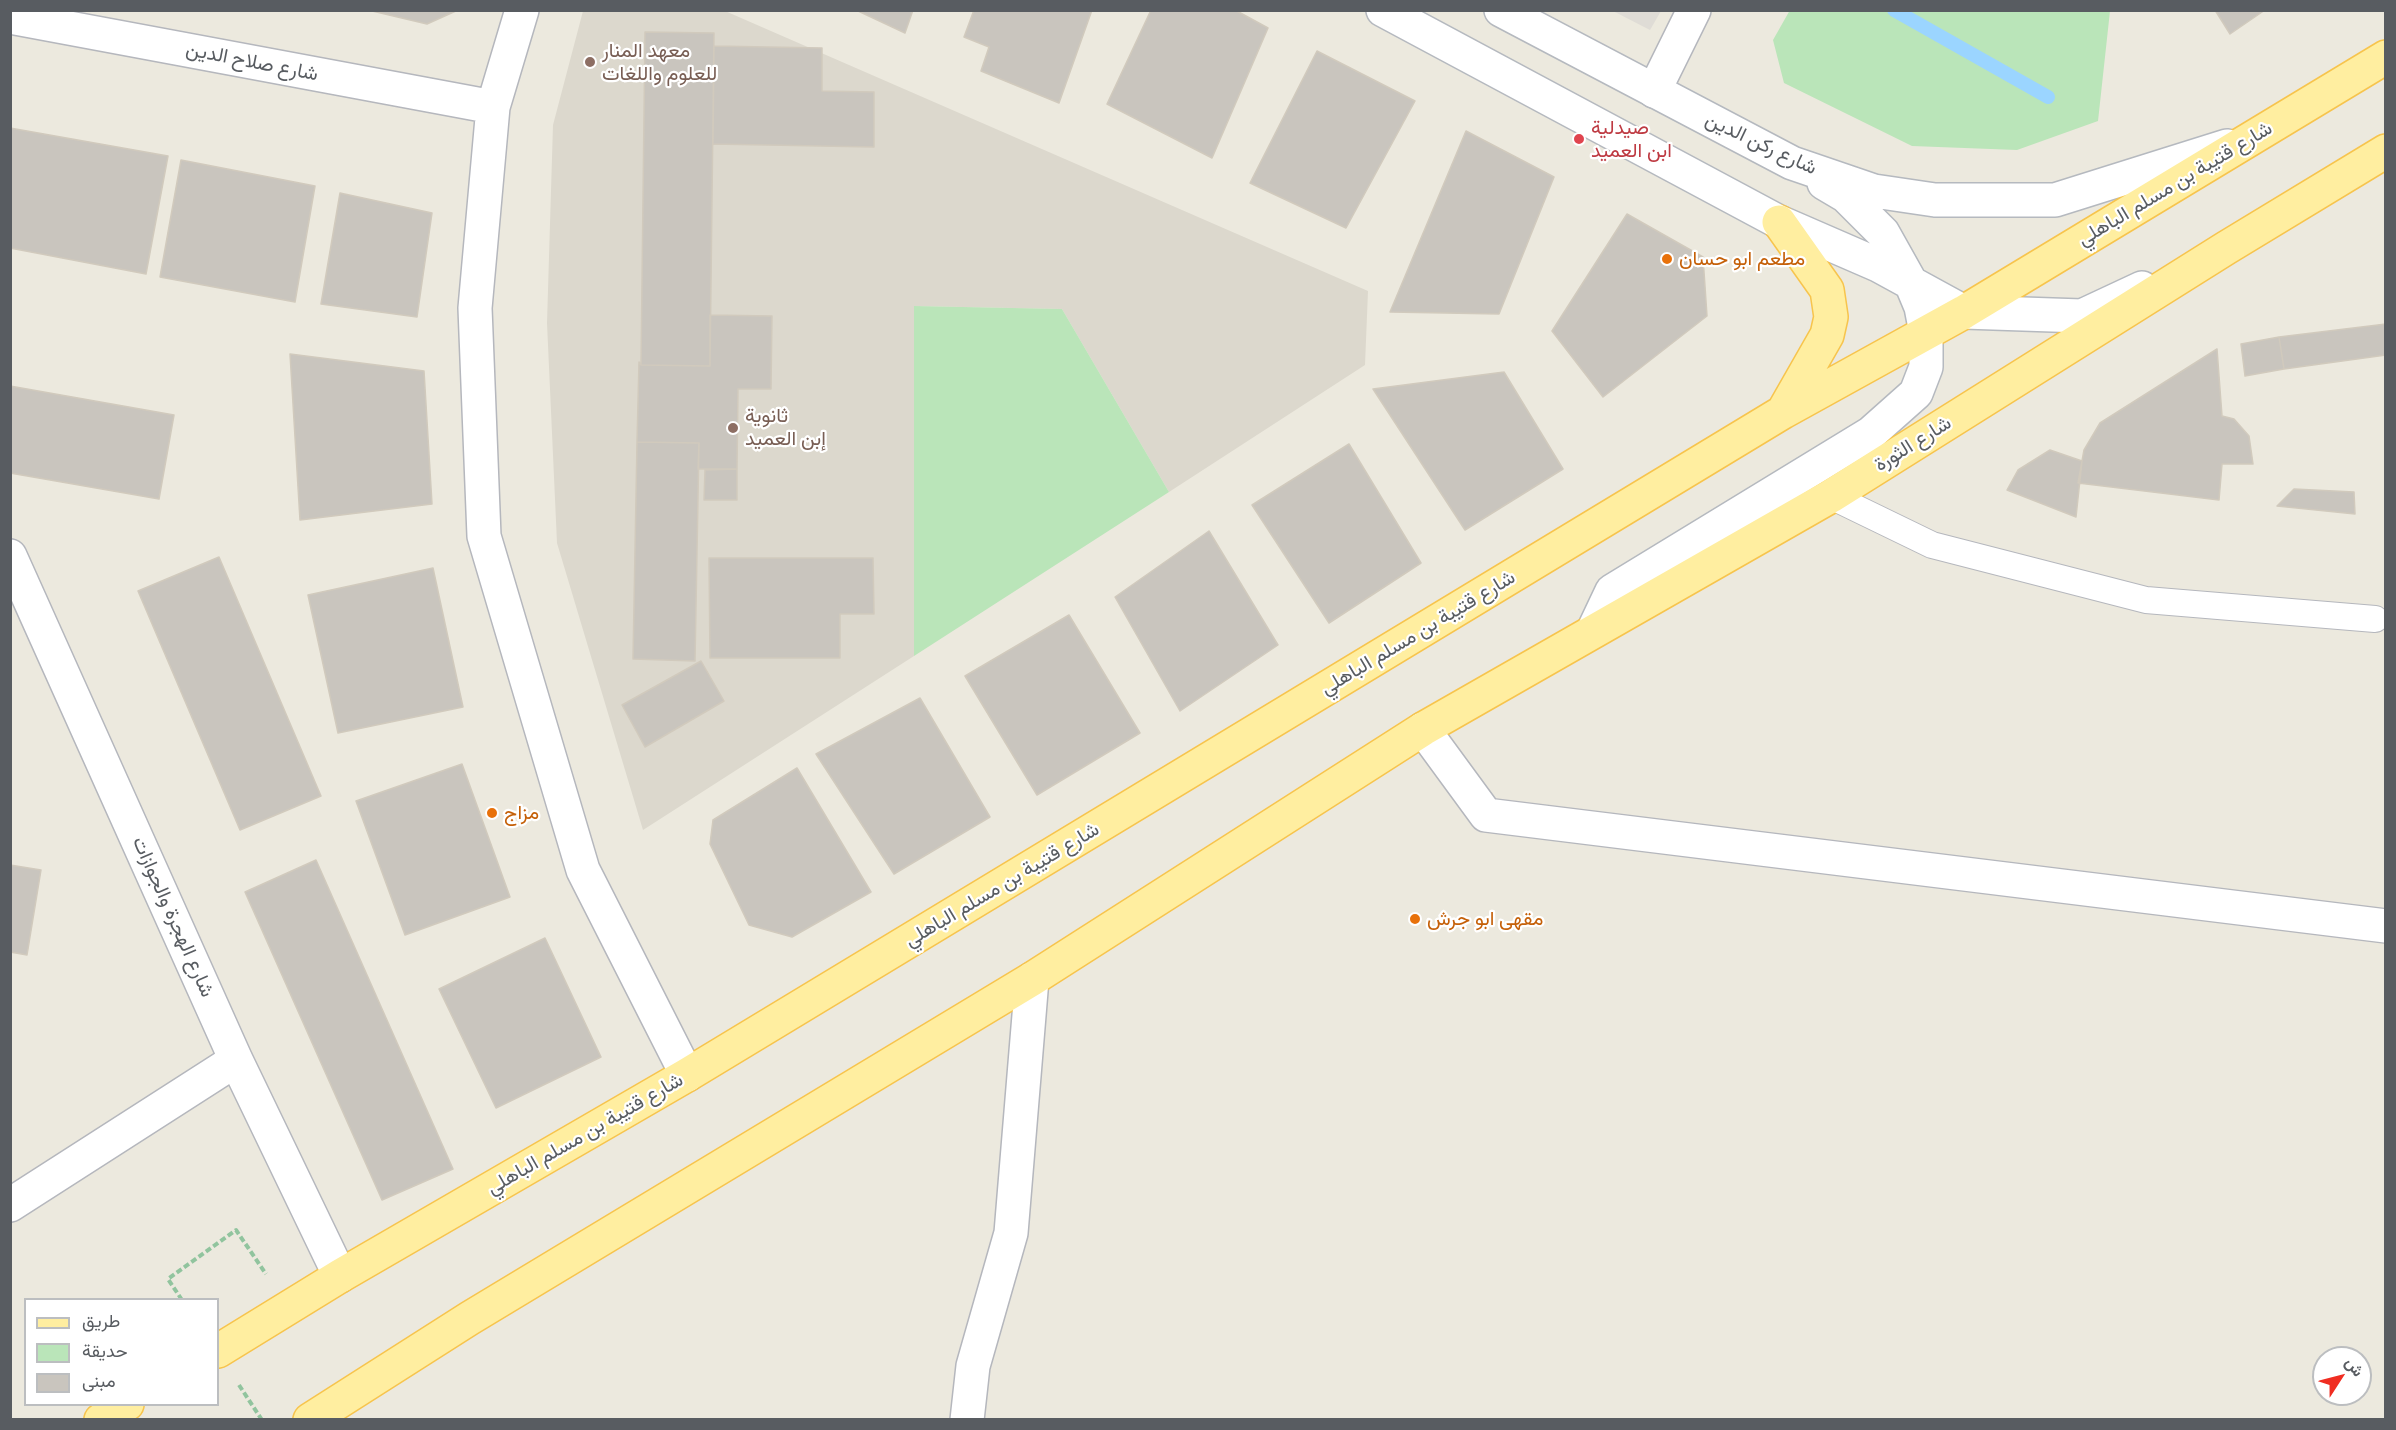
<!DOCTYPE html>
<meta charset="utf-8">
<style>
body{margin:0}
#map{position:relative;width:2396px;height:1430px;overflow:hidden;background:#ece9de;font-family:"IBM Plex Sans",Vazirmatn,sans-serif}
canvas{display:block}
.frame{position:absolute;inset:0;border:12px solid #585c61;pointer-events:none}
.legend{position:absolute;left:24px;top:1298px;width:195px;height:108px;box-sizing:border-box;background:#fff;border:2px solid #bcbec0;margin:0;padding:8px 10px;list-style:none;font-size:18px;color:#585c61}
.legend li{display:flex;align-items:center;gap:12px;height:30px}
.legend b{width:30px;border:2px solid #bcbec0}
.north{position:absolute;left:2312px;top:1346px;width:60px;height:60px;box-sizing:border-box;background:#fff;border:2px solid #bcbec0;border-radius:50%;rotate:54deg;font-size:16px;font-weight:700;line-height:24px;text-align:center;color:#585c61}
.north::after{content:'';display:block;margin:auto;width:21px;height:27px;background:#f02d21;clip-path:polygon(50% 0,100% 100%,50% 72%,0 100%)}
</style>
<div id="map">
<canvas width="2396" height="1430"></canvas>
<div class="frame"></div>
<ul class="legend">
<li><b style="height:8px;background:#ffeea0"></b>طريق</li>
<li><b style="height:16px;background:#bae5b9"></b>حديقة</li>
<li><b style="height:16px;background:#c9c5be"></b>مبنى</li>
</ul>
<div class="north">ش</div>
</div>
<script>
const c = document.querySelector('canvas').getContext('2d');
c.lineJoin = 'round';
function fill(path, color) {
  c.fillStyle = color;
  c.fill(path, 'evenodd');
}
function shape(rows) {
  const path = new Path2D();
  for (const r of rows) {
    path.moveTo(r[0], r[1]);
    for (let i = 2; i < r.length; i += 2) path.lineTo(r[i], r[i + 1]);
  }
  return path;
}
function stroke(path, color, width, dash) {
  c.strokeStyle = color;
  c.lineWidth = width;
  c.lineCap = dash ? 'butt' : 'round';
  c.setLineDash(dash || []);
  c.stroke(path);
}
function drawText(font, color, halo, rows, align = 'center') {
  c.font = font + ' "IBM Plex Sans",Vazirmatn,sans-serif';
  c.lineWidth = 4.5;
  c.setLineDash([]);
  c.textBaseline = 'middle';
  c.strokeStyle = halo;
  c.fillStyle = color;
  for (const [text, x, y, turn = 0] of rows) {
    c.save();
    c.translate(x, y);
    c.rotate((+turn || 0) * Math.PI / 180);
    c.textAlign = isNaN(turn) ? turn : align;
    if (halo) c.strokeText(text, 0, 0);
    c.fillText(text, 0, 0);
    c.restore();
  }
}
fill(shape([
 [1613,11,1661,11,1650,30]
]), '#dfdcd6');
fill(shape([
 [583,11,725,11,1368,291,1365,365,1169,492,1062,309,914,306,914,656,643,830,557,543,547,323,553,125]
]), '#dcd8cd');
fill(shape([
 [1790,10,2110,11,2098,121,2017,150,1912,146,1784,83,1773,40],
 [914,306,1062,309,1169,492,914,656]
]), '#bae5b9');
stroke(shape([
 [1894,10,2048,97]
]), '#9bd5ff', 14);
const building = shape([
 [368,10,458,10,427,24,368,10],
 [856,10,913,10,905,33,856,10],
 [974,10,1092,10,1059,103,981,71,989,47,964,37,974,10],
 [1151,10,1235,10,1268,28,1212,158,1107,104,1151,10],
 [2215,10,2265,10,2230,34,2215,10],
 [645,32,714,33,710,366,641,365,645,32],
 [714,46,822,48,822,91,874,92,874,147,713,144,714,46],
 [1317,51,1415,101,1346,228,1250,183,1317,51],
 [10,128,168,156,146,274,10,248,10,128],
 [1466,131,1554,177,1499,314,1390,312,1466,131],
 [181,160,315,186,295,302,160,277,181,160],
 [340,193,432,213,417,317,321,304,340,193],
 [1627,214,1703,257,1707,316,1603,397,1552,331,1627,214],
 [710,315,772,316,771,389,738,389,737,469,698,469,699,443,637,442,639,362,641,365,710,366,710,315],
 [2386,324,2386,355,2284,369,2279,337,2386,324],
 [2279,337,2284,369,2245,376,2241,344,2279,337],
 [2217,349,2222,416,2234,419,2249,436,2253,464,2222,464,2219,500,2078,483,2084,450,2100,423,2217,349],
 [290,354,424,371,432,504,300,520,290,354],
 [1504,372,1563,469,1465,530,1373,389,1504,372],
 [10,386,174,415,159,499,10,473,10,386],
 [637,442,699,443,695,661,633,659,637,442],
 [1349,444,1421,563,1329,623,1252,505,1349,444],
 [2050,450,2082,461,2076,517,2007,490,2018,470,2050,450],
 [737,469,737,500,704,500,705,470,737,469],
 [2294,489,2354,492,2355,514,2277,506,2294,489],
 [1209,531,1278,645,1180,711,1115,597,1209,531],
 [219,557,321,796,240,830,138,591,219,557],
 [709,558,873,558,874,614,840,614,840,658,710,658,709,558],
 [433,568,463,707,338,733,308,595,433,568],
 [1069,615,1140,733,1037,795,965,676,1069,615],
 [701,661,724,701,645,747,622,705,701,661],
 [920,698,990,817,894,874,816,754,920,698],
 [462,764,510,897,405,935,356,801,462,764],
 [797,768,871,892,792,937,749,925,710,844,713,820,797,768],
 [316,860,453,1169,382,1200,245,892,316,860],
 [10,865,41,870,27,955,10,952,10,865],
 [545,938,601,1057,496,1108,439,989,545,938]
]);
fill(building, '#c9c5be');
stroke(building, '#d1cabd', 1.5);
const service = shape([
 [1831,496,1932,545,2146,600,2375,619]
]);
const minor = shape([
 [522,10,493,107,475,308,484,536,583,870,687,1075],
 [10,17,493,107],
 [1654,91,1694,10],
 [10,556,236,1060,340,1276],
 [1423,729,1486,815,2386,926],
 [10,1205,236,1060],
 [967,1420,973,1366,1011,1233,1032,979]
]);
const secondary = shape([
 [1383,10,1779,222,1878,265,1964,312,2082,316,2142,288],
 [1501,10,1792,163,1874,191,1935,200,2055,200,2227,146],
 [1594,629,1612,591,1871,433,1916,393,1926,367,1926,333,1921,307,1911,283,1883,233,1846,196,1824,183]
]);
const primary = shape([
 [1779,222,1827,290,1831,317,1827,335,1783,412],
 [218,1351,340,1276,687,1075,1783,412,1964,312,2386,57],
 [101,1420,127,1404],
 [310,1420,470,1318,1032,979,1423,729,1831,496,2226,248,2386,151]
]);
stroke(service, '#b5b7bd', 28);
stroke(minor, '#b5b7bd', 36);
stroke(secondary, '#b5b9bf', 36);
stroke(primary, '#f7c44d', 36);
stroke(shape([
 [182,1300,168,1279,236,1230,266,1274],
 [239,1385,262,1420]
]), '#91c49e', 4, [6, 3]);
stroke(service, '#fff', 26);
stroke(minor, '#fff', 33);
stroke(secondary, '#fff', 33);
stroke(primary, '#ffeea0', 33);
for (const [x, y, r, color] of [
 [590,62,6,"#8d6e63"],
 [1579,139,6,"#e0444e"],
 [1667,259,6,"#e8710a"],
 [733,428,6,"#8d6e63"],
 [492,813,6,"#e8710a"],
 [1415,919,6,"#e8710a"]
]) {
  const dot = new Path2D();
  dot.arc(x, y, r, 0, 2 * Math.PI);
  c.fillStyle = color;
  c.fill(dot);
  stroke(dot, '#fff', 2);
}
drawText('20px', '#785e54', '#fff', [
 ["معهد المنار",602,51],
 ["للعلوم واللغات",602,74],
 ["ثانوية",745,416],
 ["إبن العميد",745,439]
], 'left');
drawText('20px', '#585c61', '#fff', [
 ["شارع صلاح الدين",252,62,11],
 ["شارع ركن الدين",1761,144,25],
 ["شارع قتيبة بن مسلم الباهلي",2175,184,-31],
 ["شارع الثورة",1913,444,-32],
 ["شارع قتيبة بن مسلم الباهلي",1418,633,-31],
 ["شارع قتيبة بن مسلم الباهلي",1002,885,-31],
 ["شارع الهجرة والجوازات",173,917,66],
 ["شارع قتيبة بن مسلم الباهلي",585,1134,-30]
]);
drawText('20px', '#be3a42', '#fff', [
 ["صيدلية",1591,128],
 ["ابن العميد",1591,151]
], 'left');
drawText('20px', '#c56008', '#fff', [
 ["مطعم ابو حسان",1679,259],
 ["مزاج",504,813],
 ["مقهى ابو جرش",1427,919]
], 'left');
</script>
